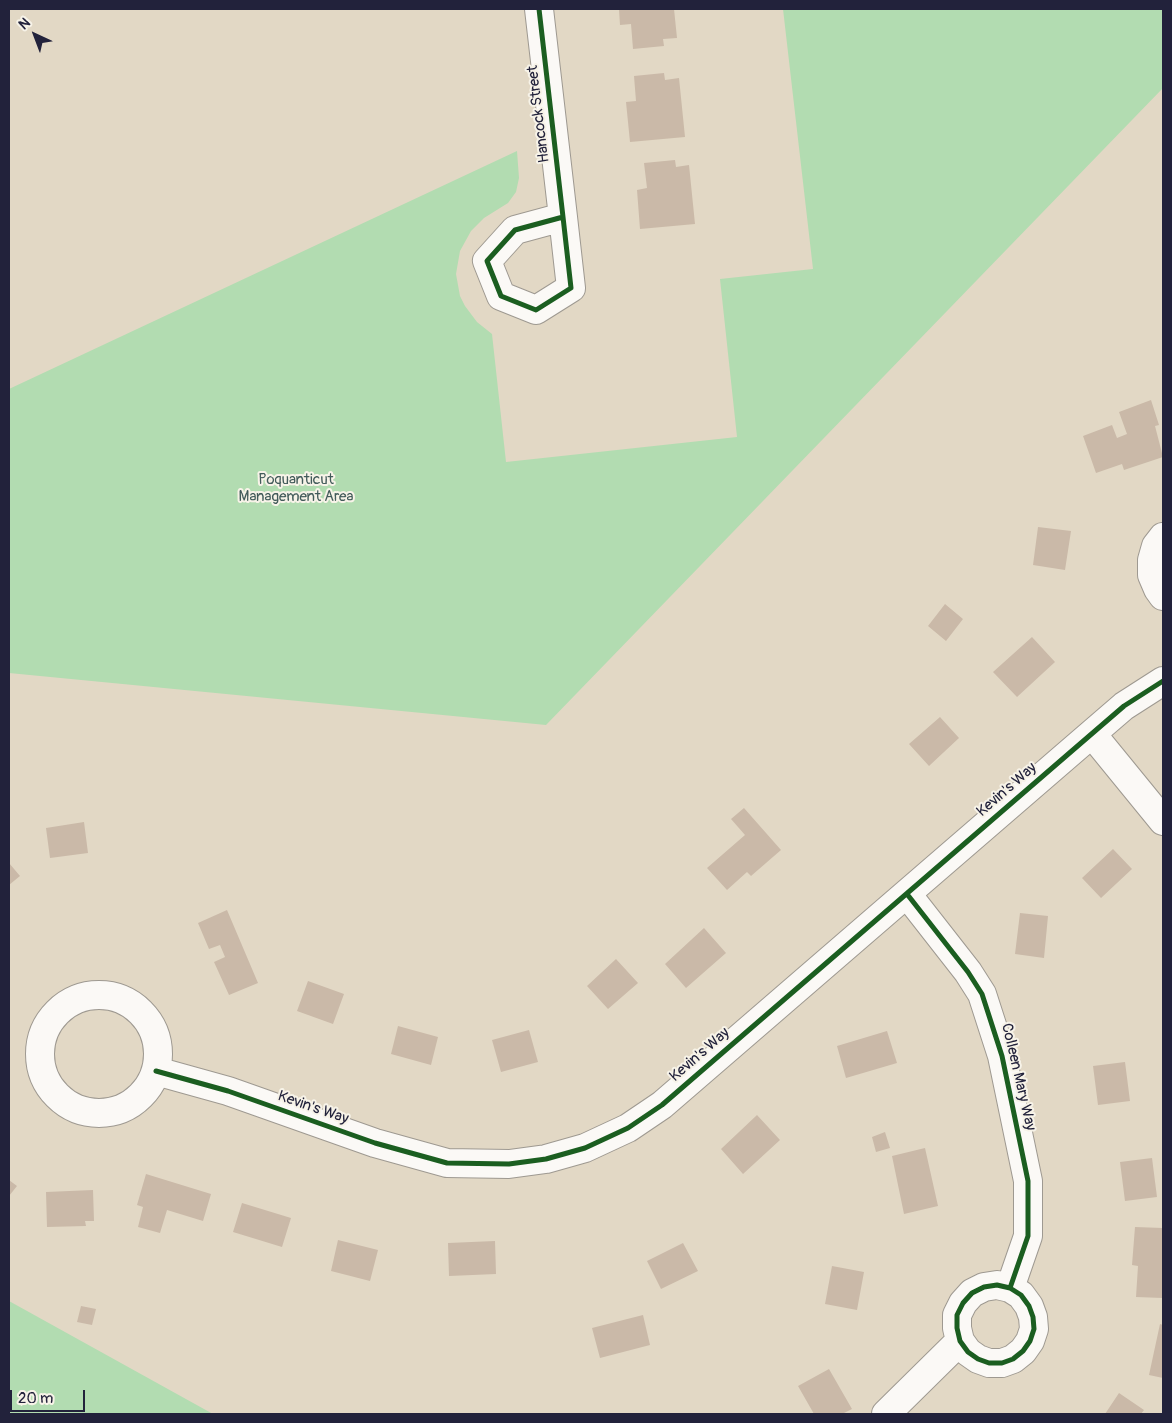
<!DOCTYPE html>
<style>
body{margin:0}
#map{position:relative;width:1172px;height:1423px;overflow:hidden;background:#e2d8c5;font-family:Pangolin,sans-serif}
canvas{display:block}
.frame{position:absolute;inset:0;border:10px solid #22223b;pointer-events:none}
.north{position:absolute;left:10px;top:10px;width:50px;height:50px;-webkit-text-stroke:4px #f7f3e8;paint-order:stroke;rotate:317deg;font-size:14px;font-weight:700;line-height:20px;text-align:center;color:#22223b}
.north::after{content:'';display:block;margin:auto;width:18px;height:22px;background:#22223b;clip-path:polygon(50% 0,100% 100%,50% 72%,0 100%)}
.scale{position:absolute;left:10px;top:1390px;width:75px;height:22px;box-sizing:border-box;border:2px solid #22223b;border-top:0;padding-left:6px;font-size:15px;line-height:18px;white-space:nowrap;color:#22223b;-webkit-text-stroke:4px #f7f3e8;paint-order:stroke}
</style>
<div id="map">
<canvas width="1172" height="1423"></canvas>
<div class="frame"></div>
<div class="north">N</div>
<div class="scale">20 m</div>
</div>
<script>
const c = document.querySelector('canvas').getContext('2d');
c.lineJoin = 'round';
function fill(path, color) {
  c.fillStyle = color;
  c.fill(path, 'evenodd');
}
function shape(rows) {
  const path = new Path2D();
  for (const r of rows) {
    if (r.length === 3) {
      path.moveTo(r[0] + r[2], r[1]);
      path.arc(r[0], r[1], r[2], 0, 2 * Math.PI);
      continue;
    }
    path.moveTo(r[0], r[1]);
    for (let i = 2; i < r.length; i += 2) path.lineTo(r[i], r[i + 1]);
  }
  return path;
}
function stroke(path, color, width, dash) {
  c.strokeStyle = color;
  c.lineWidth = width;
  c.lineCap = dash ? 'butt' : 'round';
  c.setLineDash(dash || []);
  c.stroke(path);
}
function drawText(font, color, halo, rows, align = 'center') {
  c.font = font + ' Pangolin,sans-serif';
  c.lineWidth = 4;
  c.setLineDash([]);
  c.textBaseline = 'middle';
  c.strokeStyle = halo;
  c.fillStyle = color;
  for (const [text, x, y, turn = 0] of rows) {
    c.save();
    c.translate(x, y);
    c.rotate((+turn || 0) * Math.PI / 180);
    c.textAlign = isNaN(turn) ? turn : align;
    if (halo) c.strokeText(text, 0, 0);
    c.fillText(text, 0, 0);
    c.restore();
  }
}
fill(shape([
 [783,9,1163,9,1163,88,546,725,9,673,9,389,517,151,519,178,516,192,508,203,484,218,471,231,460,251,456,274,460,296,465,306,477,322,492,334,506,462,737,437,720,279,813,269],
 [9,1301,213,1414,9,1414]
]), '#b2dcb1');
fill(shape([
 [619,9,674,9,677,38,663,39,664,46,633,49,631,24,620,25],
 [664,73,665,80,679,78,685,137,630,142,626,102,636,101,634,76],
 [675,160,676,167,689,165,695,224,640,229,637,190,647,188,644,163],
 [1151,400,1159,425,1155,426,1163,457,1124,470,1122,464,1096,473,1083,436,1112,425,1117,438,1127,434,1119,412],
 [1038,527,1071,531,1065,570,1033,565],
 [945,604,963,619,946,641,928,626],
 [1032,637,1055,662,1017,697,993,672],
 [940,717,959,738,929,766,909,744],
 [744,808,781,850,751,876,747,872,727,890,707,868,745,835,731,819],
 [84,822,88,853,50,858,46,828],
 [1113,849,1132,869,1101,898,1082,878],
 [9,863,20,876,9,885],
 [227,910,258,983,229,995,214,962,225,957,220,945,209,949,198,923],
 [1020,913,1048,916,1044,958,1015,954],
 [704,928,726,953,686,988,665,964],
 [616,959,638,983,608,1009,587,986],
 [308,981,344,994,333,1024,297,1011],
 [398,1026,438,1037,431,1065,391,1054],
 [529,1030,538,1062,501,1072,492,1040],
 [887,1031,897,1063,846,1078,837,1046],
 [1125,1062,1130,1101,1098,1105,1093,1066],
 [757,1115,780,1140,743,1174,721,1149],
 [885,1132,890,1148,876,1152,872,1137],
 [925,1148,938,1206,904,1214,892,1156],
 [1152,1158,1157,1197,1125,1201,1120,1162],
 [146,1174,211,1194,203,1221,167,1210,160,1233,138,1227,143,1207,137,1205],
 [9,1180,17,1186,9,1196],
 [93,1190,94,1221,85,1221,86,1226,47,1227,46,1192],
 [242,1203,291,1218,282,1247,233,1232],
 [1135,1227,1163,1228,1163,1298,1136,1297,1138,1266,1132,1265],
 [338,1240,378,1250,370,1281,331,1271],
 [495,1241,496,1274,449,1276,448,1243],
 [683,1243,698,1271,661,1289,647,1261],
 [832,1266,864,1272,857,1310,825,1304],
 [81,1306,96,1309,92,1325,77,1322],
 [643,1315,650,1345,600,1358,592,1328],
 [1160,1324,1163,1325,1163,1378,1149,1375],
 [829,1369,852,1409,842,1414,814,1414,798,1386],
 [1119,1393,1144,1410,1141,1414,1105,1414]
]), '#cab9a8');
const minor = shape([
 [539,9,563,217,571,288,536,310,501,296,487,261,515,230,563,217],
 [1163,537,1156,546,1152,560,1152,575,1158,589,1163,596],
 [1092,734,1163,821],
 [907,894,968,972,982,994,1002,1056,1028,1181,1028,1236,1010,1288,1021,1295,1029,1306,1033,1317,1034,1329,1030,1341,1023,1351,1013,1359,1002,1363,989,1363,978,1359,968,1352,960,1341,957,1328,957,1315,963,1303,972,1293,984,1287,997,1285,1010,1288],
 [99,1054,59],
 [156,1071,228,1091,375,1143,447,1163,509,1164,546,1159,585,1148,628,1128,662,1105,1066,756,1124,706,1163,681],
 [886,1414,960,1341]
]);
stroke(minor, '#9e9991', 30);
stroke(minor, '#fbf9f6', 28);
stroke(shape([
 [539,9,563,217,571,288,536,310,501,296,487,261,515,230,563,217],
 [907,894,968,972,982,994,1002,1056,1028,1181,1028,1236,1010,1288,1021,1295,1029,1306,1033,1317,1034,1329,1030,1341,1023,1351,1013,1359,1002,1363,989,1363,978,1359,968,1352,960,1341,957,1328,957,1315,963,1303,972,1293,984,1287,997,1285,1010,1288],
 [156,1071,228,1091,375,1143,447,1163,509,1164,546,1159,585,1148,628,1128,662,1105,1066,756,1124,706,1163,681]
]), '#1b5e20', 5);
drawText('15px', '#22223b', '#f7f3e8', [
 ["Hancock Street",539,114,-97],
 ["Kevin's Way",1007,790,-41],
 ["Kevin's Way",700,1055,-41],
 ["Colleen Mary Way",1018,1077,77],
 ["Kevin's Way",313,1108,19]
]);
drawText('15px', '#425b5a', '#f7f3e8', [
 ["Poquanticut",296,480],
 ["Management Area",296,497]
]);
</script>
